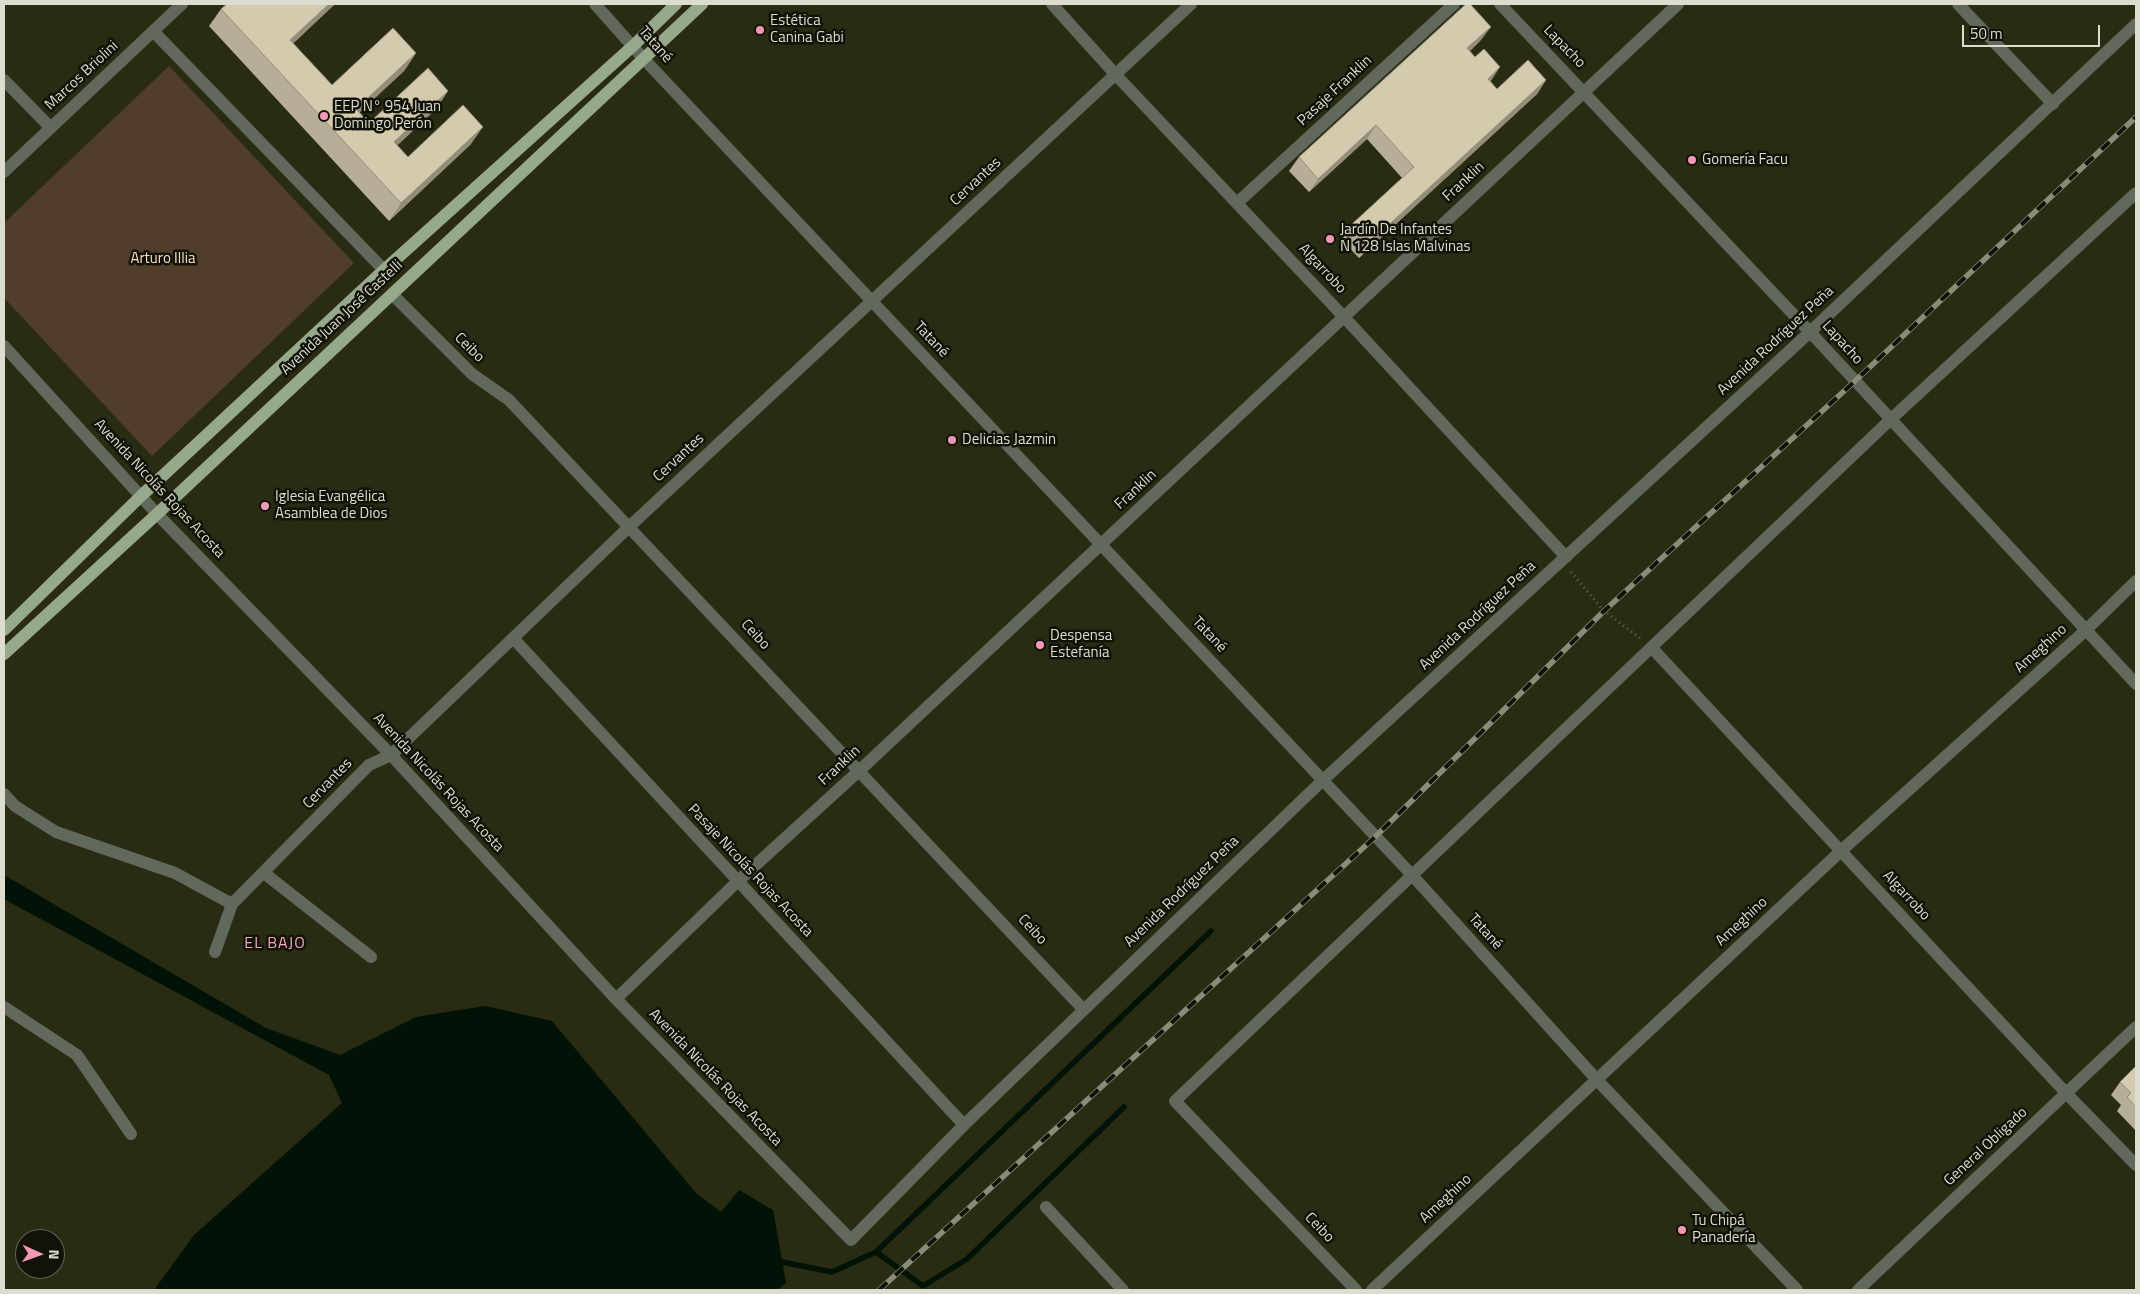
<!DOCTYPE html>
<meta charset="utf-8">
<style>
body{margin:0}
#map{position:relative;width:2140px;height:1294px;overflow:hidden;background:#292b13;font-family:"Titillium Web",sans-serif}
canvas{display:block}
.frame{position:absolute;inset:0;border:5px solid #dcddcf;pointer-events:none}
.north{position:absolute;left:15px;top:1229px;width:50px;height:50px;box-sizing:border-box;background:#121208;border:1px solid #636358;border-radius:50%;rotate:92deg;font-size:14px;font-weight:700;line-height:20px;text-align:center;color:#dcddcf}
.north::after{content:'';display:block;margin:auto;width:18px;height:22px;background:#f09ab6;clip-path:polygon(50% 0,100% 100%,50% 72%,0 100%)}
.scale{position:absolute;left:1962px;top:25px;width:138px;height:22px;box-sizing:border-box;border:2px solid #dcddcf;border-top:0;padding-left:6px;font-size:15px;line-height:18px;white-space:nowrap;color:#dcddcf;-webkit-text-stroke:4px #121208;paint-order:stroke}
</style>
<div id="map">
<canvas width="2140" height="1294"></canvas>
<div class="frame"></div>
<div class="north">N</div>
<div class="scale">50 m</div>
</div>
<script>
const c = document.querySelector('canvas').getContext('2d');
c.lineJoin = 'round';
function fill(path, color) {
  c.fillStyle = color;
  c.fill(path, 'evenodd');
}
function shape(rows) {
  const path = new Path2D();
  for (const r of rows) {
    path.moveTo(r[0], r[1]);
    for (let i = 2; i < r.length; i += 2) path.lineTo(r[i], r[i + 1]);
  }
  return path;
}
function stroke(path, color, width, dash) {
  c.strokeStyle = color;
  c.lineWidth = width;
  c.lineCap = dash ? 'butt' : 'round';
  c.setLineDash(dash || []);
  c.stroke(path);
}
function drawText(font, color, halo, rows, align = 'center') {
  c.font = font + ' "Titillium Web",sans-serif';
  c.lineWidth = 5;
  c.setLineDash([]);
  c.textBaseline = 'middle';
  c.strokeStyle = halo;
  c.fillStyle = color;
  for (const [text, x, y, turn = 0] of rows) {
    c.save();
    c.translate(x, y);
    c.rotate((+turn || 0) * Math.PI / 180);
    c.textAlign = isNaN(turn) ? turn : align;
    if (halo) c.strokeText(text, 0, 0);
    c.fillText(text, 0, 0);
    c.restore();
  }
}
fill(shape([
 [169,66,354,263,152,456,4,298,4,223]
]), '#513e2a');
fill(shape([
 [4,875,266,1028,340,1055,416,1017,485,1006,552,1021,696,1193,721,1212,739,1190,773,1210,786,1283,777,1290,154,1290,194,1235,342,1103,329,1075,4,899]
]), '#001306');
stroke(shape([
 [876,1252,923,1286,967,1259,1124,1107],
 [782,1262,832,1272,876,1252,1211,931]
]), '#001306', 5.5);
stroke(shape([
 [1571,572,1604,611,1640,638]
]), '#636550', 3, [1, 4]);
stroke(shape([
 [595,4,643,58,1412,875,1598,1081,1797,1290],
 [1052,4,1115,74,1344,317,1566,557],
 [1500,4,1810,332,2136,684],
 [1958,4,2053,104],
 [153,31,384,270],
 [4,80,51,128],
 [4,172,182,4],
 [1237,203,1454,4],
 [392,294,472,374,509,400,1083,1009],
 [4,346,157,514,391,755,616,999,851,1240,964,1125,1322,781,1810,332,2136,24],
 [513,638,964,1125],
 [1652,648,2067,1094,2136,1165],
 [4,794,15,806,56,832,175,873,232,904],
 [264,873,371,957],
 [215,952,232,904,369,765,391,755,630,526,1191,4],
 [616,999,737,882,860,770,1678,4],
 [4,1007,77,1055,131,1134],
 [1046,1207,1123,1290],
 [1356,1290,1175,1101,1890,420,2136,193],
 [1372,1290,1842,850,2086,630,2136,581],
 [1858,1290,2136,1027]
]), '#60695b', 12);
stroke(shape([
 [4,630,141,496,384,270,634,45,676,4],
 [4,654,157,514,702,4]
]), '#97a98d', 12);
const rail = shape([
 [879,1290,1375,837,1604,611,1855,381,2136,117]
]);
stroke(rail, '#8a8b79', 5.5);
stroke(rail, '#121208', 4, [11]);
fill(shape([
 [227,4,335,4,293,43,332,85,416,53,404,71,359,112,369,123,448,91,436,109,397,145,408,157,471,144,389,221,209,26,221,9],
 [1481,40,1470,51,1490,81,1497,89,1546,80,1537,94,1359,258,1341,239,1351,225,1402,178,1367,139,1309,192,1289,171,1299,157],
 [2136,1066,2136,1131,2117,1111,2121,1105,2111,1095,2120,1082]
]), '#b6ae96');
fill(shape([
 [329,4,335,4,278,58,290,40],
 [1491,27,1481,40,1458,62,1467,48],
 [416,53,404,71,344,127,356,109],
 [1500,67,1491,81,1479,92,1488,79],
 [1546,80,1537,94,1359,258,1368,244],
 [448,91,436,109,382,160,394,142],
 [1376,125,1367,139,1309,192,1318,179],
 [483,127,471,144,389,221,401,203]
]), '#948d7a');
const building = shape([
 [227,4,329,4,290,40,332,85,393,28,416,53,356,109,369,123,428,68,448,91,394,142,408,157,463,105,483,127,401,203,221,9,227,4],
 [1466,4,1470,4,1491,27,1467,48,1475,57,1484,49,1500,67,1488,79,1497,89,1528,60,1546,80,1368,244,1351,225,1414,167,1376,125,1318,179,1299,157,1466,4],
 [2136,1066,2136,1107,2127,1097,2131,1093,2120,1082,2136,1066]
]);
fill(building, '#d4caae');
stroke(building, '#948d7a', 1);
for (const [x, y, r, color] of [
 [760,30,5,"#f09ab6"],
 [324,116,5,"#f09ab6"],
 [1692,160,5,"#f09ab6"],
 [1330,239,5,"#f09ab6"],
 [952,440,5,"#f09ab6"],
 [265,506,5,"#f09ab6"],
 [1040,645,5,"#f09ab6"],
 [1682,1230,5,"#f09ab6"]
]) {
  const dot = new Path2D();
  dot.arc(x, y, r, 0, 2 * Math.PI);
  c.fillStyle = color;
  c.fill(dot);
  stroke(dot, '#121208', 2);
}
drawText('15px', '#dcddcf', '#121208', [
 ["Estética",770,21],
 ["Canina Gabi",770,38],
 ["EEP N° 954 Juan",334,107],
 ["Domingo Perón",334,124],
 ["Gomería Facu",1702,160],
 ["Jardín De Infantes",1340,230],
 ["N 128 Islas Malvinas",1340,247],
 ["Delicias Jazmin",962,440],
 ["Iglesia Evangélica",275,497],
 ["Asamblea de Dios",275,514],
 ["Despensa",1050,636],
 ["Estefanía",1050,653],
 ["Tu Chipá",1692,1221],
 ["Panadería",1692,1238]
], 'left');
drawText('15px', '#dcddcf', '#121208', [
 ["Tatané",655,45,49],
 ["Lapacho",1564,47,46],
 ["Marcos Briolini",82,76,-43],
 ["Pasaje Franklin",1335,91,-43],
 ["Cervantes",976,182,-43],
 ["Franklin",1464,182,-43],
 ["Algarrobo",1322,269,47],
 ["Avenida Juan José Castelli",342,318,-43],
 ["Tatané",931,340,47],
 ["Avenida Rodríguez Peña",1776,341,-43],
 ["Lapacho",1842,343,48],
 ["Ceibo",469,348,44],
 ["Cervantes",679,458,-43],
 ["Avenida Nicolás Rojas Acosta",159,489,47],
 ["Franklin",1136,490,-43],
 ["Avenida Rodríguez Peña",1478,616,-43],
 ["Ceibo",755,635,47],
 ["Tatané",1209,635,47],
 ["Ameghino",2041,649,-42],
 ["Franklin",840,766,-43],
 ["Avenida Nicolás Rojas Acosta",438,783,47],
 ["Cervantes",328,784,-46],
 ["Pasaje Nicolás Rojas Acosta",750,871,47],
 ["Avenida Rodríguez Peña",1182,892,-44],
 ["Algarrobo",1906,896,47],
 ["Ameghino",1742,922,-43],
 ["Ceibo",1032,930,47],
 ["Tatané",1485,932,48],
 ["Avenida Nicolás Rojas Acosta",715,1078,46],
 ["General Obligado",1986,1147,-43],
 ["Ameghino",1446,1199,-43],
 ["Ceibo",1319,1228,46]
]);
drawText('15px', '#f9dcc0', '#121208', [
 ["Arturo Illia",163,259]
]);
c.letterSpacing = '1px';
drawText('16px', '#f6a5bf', '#121208', [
 ["EL BAJO",275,944]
]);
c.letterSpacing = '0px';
</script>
